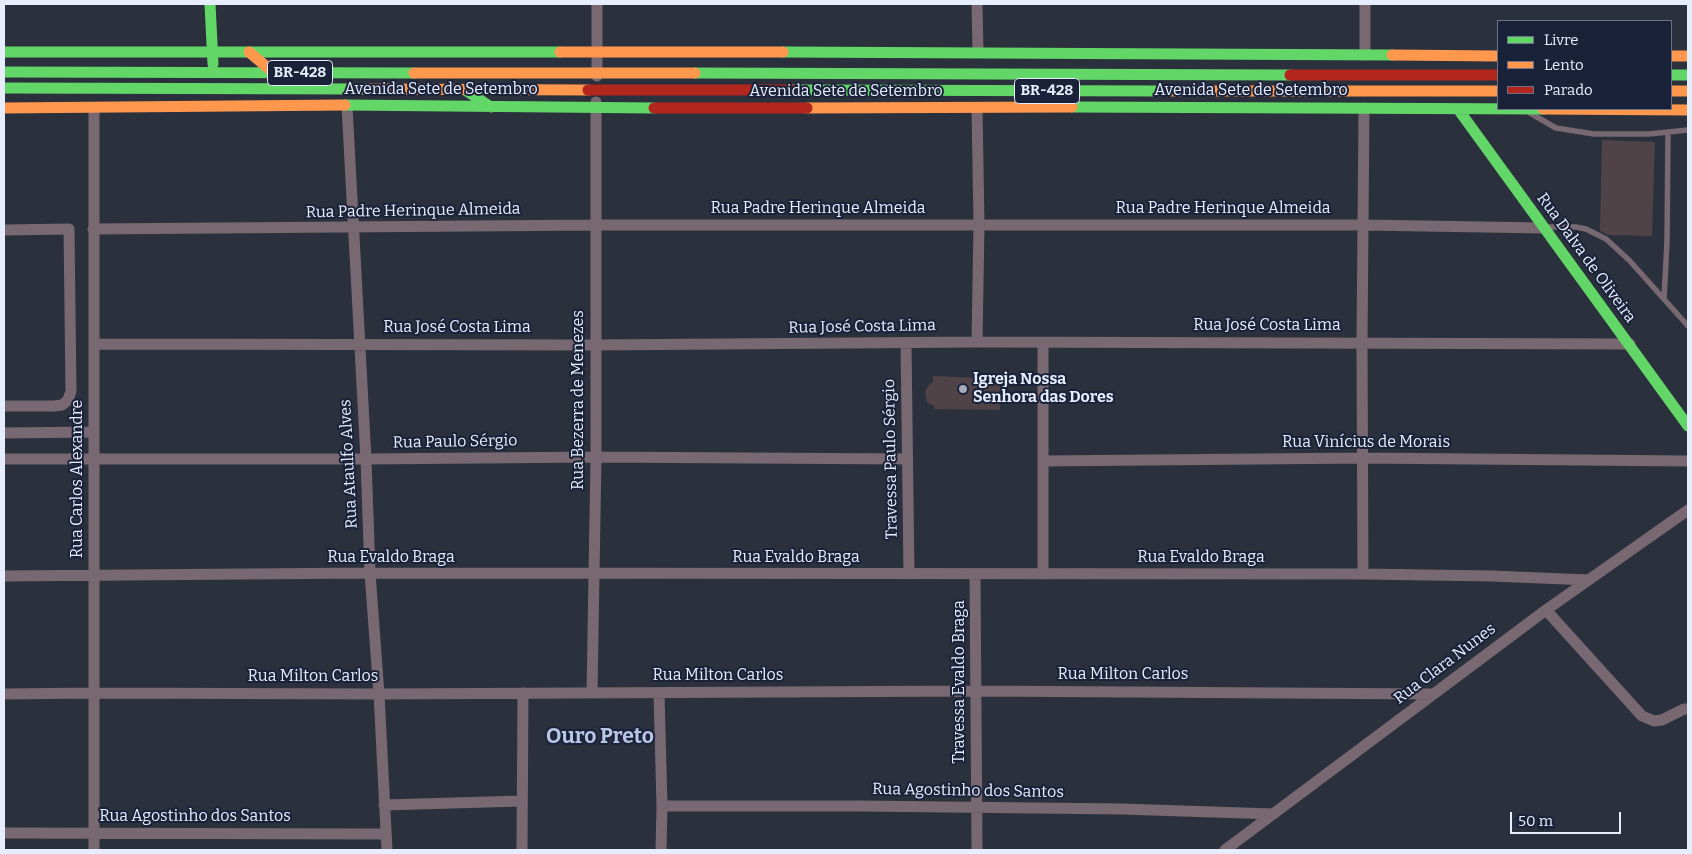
<!DOCTYPE html>
<meta charset="utf-8">
<style>
body{margin:0}
#map{position:relative;width:1692px;height:854px;overflow:hidden;background:#2b303d;font-family:Bitter,serif}
canvas{display:block}
.frame{position:absolute;inset:0;border:5px solid #e6edfd;pointer-events:none}
.legend{position:absolute;left:1497px;top:20px;width:175px;height:90px;box-sizing:border-box;background:#1a223a;border:1px solid #6c7388;margin:0;padding:6px 9px;list-style:none;font-size:15px;color:#e6edfd}
.legend li{display:flex;align-items:center;gap:10px;height:25px}
.legend b{width:25px;border:1px solid #6c7388}
.scale{position:absolute;left:1510px;top:812px;width:111px;height:22px;box-sizing:border-box;border:2px solid #e6edfd;border-top:0;padding-left:6px;font-size:15px;line-height:18px;white-space:nowrap;color:#e6edfd;-webkit-text-stroke:4px #1a223a;paint-order:stroke}
</style>
<div id="map">
<canvas width="1692" height="854"></canvas>
<div class="frame"></div>
<ul class="legend">
<li><b style="height:6px;background:#63d668"></b>Livre</li>
<li><b style="height:6px;background:#ff974d"></b>Lento</li>
<li><b style="height:6px;background:#b3261e"></b>Parado</li>
</ul>
<div class="scale">50 m</div>
</div>
<script>
const c = document.querySelector('canvas').getContext('2d');
c.lineJoin = 'round';
function fill(path, color) {
  c.fillStyle = color;
  c.fill(path, 'evenodd');
}
function shape(rows) {
  const path = new Path2D();
  for (const r of rows) {
    path.moveTo(r[0], r[1]);
    for (let i = 2; i < r.length; i += 2) path.lineTo(r[i], r[i + 1]);
  }
  return path;
}
function stroke(path, color, width, dash) {
  c.strokeStyle = color;
  c.lineWidth = width;
  c.lineCap = dash ? 'butt' : 'round';
  c.setLineDash(dash || []);
  c.stroke(path);
}
function drawText(font, color, halo, rows, align = 'center') {
  c.font = font + ' Bitter,serif';
  c.lineWidth = 4;
  c.setLineDash([]);
  c.textBaseline = 'middle';
  c.strokeStyle = halo;
  c.fillStyle = color;
  for (const [text, x, y, turn = 0] of rows) {
    c.save();
    c.translate(x, y);
    c.rotate((+turn || 0) * Math.PI / 180);
    c.textAlign = isNaN(turn) ? turn : align;
    if (halo) c.strokeText(text, 0, 0);
    c.fillText(text, 0, 0);
    c.restore();
  }
}
fill(shape([
 [1602,140,1655,142,1652,236,1608,235,1600,231],
 [933,376,1001,379,1000,410,934,409,934,406,927,402,925,392,928,386,933,382]
]), '#504348');
stroke(shape([
 [1530,113,1556,128,1594,134,1649,134,1688,130],
 [1548,227,1576,227,1586,229,1606,239,1629,260,1688,326],
 [1664,299,1667,242,1668,132]
]), '#786871', 5.5);
stroke(shape([
 [977,4,978,52],
 [1365,4,1365,55],
 [597,76,597,4],
 [347,106,366,459,370,573,379,694,387,850],
 [977,108,979,225,977,342],
 [93,229,595,225,1364,225,1543,228],
 [4,230,69,229,71,391,68,400,62,405,54,406,4,406],
 [906,343,909,574],
 [94,344,595,345,977,342,1630,344],
 [4,433,93,432],
 [4,459,366,459,596,457,906,459],
 [1044,461,1363,458,1688,461],
 [975,574,977,850],
 [1043,574,1043,343],
 [1363,574,1362,343,1364,108],
 [4,576,370,573,1363,574,1492,576,1589,580],
 [1546,610,1642,716,1654,721,1662,720,1684,709,1688,709],
 [592,693,596,457,596,102],
 [659,693,662,806,661,850],
 [4,694,94,693,379,694,976,691,1432,694],
 [384,805,522,801],
 [662,806,859,806,1122,809,1274,814],
 [4,833,386,834],
 [94,850,94,108],
 [522,850,523,693],
 [1225,850,1546,610,1688,510]
]), '#786871', 11);
stroke(shape([
 [210,4,213,64],
 [4,52,560,52],
 [783,52,1392,55],
 [4,72,414,73],
 [695,73,1290,75],
 [1671,75,1688,75],
 [4,88,367,89],
 [465,90,491,107],
 [792,90,1164,91],
 [345,105,654,108],
 [1072,107,1543,109],
 [1458,109,1688,426]
]), '#63d668', 11);
stroke(shape([
 [249,52,274,73],
 [560,52,783,52],
 [1392,55,1498,56],
 [1671,56,1688,56],
 [414,73,695,73],
 [367,89,588,90],
 [1164,91,1498,91],
 [1671,91,1688,91],
 [4,108,345,105],
 [807,108,1072,107],
 [1543,109,1688,110]
]), '#ff974d', 11);
stroke(shape([
 [1290,75,1498,75],
 [588,90,792,90],
 [654,108,807,108]
]), '#b3261e', 11);
for (const [x, y, r, color] of [
 [963,389,5,"#a5abba"]
]) {
  const dot = new Path2D();
  dot.arc(x, y, r, 0, 2 * Math.PI);
  c.fillStyle = color;
  c.fill(dot);
  stroke(dot, '#1a223a', 2);
}
for (const [x, y, w] of [
 [300,73,65],
 [1047,91,65]
]) {
  const box = new Path2D();
  box.roundRect(x - w / 2, y - 12.5, w, 25, 4);
  c.fillStyle = '#1a223a';
  c.fill(box);
  stroke(box, '#e6edfd', 1);
}
drawText('bold 15px', '#e6edfd', null, [
 ["BR-428",300,73],
 ["BR-428",1047,91]
]);
drawText('16px', '#e6edfd', '#1a223a', [
 ["Avenida Sete de Setembro",441,90],
 ["Avenida Sete de Setembro",1251,91],
 ["Avenida Sete de Setembro",846,92],
 ["Rua Padre Herinque Almeida",818,209],
 ["Rua Padre Herinque Almeida",1223,209],
 ["Rua Padre Herinque Almeida",413,211,-1],
 ["Rua Dalva de Oliveira",1586,258,54],
 ["Rua José Costa Lima",1267,326],
 ["Rua José Costa Lima",862,327,-1],
 ["Rua José Costa Lima",457,328],
 ["Rua Bezerra de Menezes",579,400,-90],
 ["Rua Paulo Sérgio",455,442,-1],
 ["Rua Vinícius de Morais",1366,443],
 ["Travessa Paulo Sérgio",891,459,-91],
 ["Rua Ataulfo Alves",349,464,-93],
 ["Rua Carlos Alexandre",78,479,-90],
 ["Rua Evaldo Braga",391,558],
 ["Rua Evaldo Braga",796,558],
 ["Rua Evaldo Braga",1201,558],
 ["Rua Clara Nunes",1445,664,-37],
 ["Rua Milton Carlos",1123,675],
 ["Rua Milton Carlos",718,676],
 ["Rua Milton Carlos",313,677],
 ["Travessa Evaldo Braga",960,682,-90],
 ["Rua Agostinho dos Santos",968,791,1],
 ["Rua Agostinho dos Santos",195,817]
]);
drawText('bold 16px', '#e6edfd', '#1a223a', [
 ["Igreja Nossa",973,380],
 ["Senhora das Dores",973,398]
], 'left');
drawText('bold 21px', '#b9c5e5', '#1a223a', [
 ["Ouro Preto",600,737]
]);
</script>
